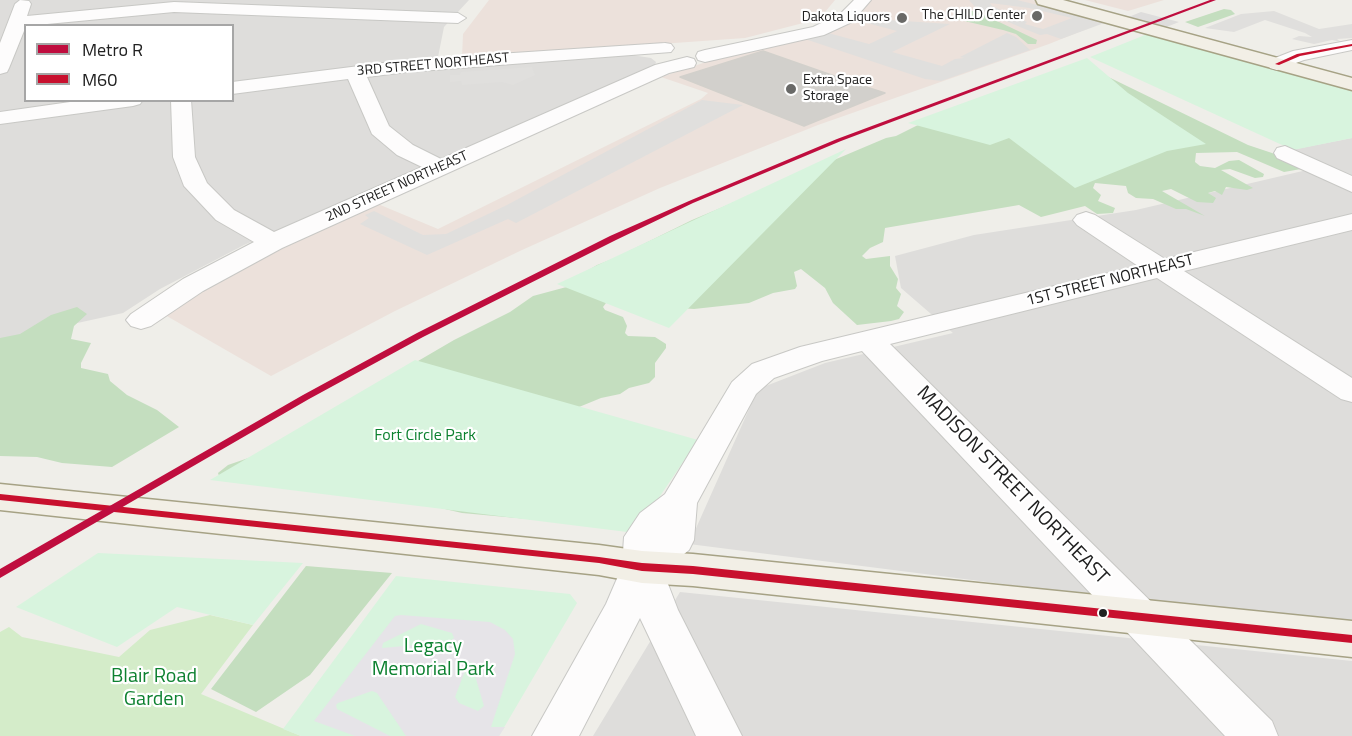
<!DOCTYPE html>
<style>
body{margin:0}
#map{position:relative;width:1352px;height:736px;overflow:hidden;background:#efeee9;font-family:"Titillium Web",sans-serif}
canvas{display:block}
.legend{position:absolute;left:24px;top:24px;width:210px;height:78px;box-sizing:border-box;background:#fff;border:2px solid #a6a6a6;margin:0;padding:8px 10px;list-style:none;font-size:18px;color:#212121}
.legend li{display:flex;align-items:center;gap:12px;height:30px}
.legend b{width:30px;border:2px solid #a6a6a6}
</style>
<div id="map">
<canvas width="1352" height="736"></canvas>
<ul class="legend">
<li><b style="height:8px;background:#bf0d3e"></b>Metro R</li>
<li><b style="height:8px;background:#c8102e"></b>M60</li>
</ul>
</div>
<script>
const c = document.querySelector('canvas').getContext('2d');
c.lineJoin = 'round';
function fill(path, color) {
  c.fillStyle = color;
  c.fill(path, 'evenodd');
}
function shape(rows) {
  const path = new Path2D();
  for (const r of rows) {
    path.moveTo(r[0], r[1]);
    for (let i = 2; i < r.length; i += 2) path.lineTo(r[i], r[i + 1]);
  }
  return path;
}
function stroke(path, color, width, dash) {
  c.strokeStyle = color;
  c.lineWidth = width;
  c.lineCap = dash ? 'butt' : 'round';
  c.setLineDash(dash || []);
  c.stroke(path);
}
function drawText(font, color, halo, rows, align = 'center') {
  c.font = font + ' "Titillium Web",sans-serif';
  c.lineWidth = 4.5;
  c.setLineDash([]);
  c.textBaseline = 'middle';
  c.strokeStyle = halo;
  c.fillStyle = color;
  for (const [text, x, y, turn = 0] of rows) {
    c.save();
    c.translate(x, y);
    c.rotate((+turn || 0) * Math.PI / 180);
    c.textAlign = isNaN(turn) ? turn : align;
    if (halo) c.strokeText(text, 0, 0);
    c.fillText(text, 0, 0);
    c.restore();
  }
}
fill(shape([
 [0,0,469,0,444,27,436,67,632,55,651,58,656,62,655,65,558,108,244,245,160,289,123,313,0,340],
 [26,26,232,26,232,100,26,100],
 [1352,138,1352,622,1074,593,689,544,758,389,825,363,953,333,901,288,895,256,974,235,1136,210,1307,170,1275,153],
 [680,592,1352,661,1352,736,593,736]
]), '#dedddb');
fill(shape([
 [489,0,835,0,825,12,811,21,745,38,462,58,463,34],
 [870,0,1032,0,1109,20,1049,44,818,125,660,188,522,250,395,311,271,376,165,315,210,286,265,256,378,204,438,229,701,99,708,93,661,77,724,56,798,39],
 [1085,0,1164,0,1128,11]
]), '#ece1db');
fill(shape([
 [210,615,253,625,201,694,301,736,0,736,0,632,9,627,22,637,119,657,150,630]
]), '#d4ecc9');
fill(shape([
 [1224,9,1231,10,1235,14,1198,27,1185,22],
 [968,11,976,11,1037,40,1036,44,1028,44,1016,34,1003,30,960,20,954,17],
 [1090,68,1248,145,1275,154,1301,169,1284,172,1237,152,1196,153,1195,162,1200,166,1215,168,1229,161,1239,160,1264,174,1263,177,1255,178,1230,169,1221,170,1253,188,1247,190,1226,187,1222,195,1215,191,1208,193,1216,198,1213,203,1197,202,1171,189,1162,191,1205,216,1186,209,1176,209,1153,199,1136,198,1128,193,1126,186,1095,183,1093,188,1101,195,1098,201,1115,208,1113,213,1097,214,1085,206,1041,217,1019,205,885,228,883,242,870,248,862,256,866,259,890,256,890,266,898,279,896,288,901,294,897,306,904,312,899,319,891,321,857,325,833,303,825,288,801,269,794,272,797,286,795,289,773,293,749,303,694,309,606,303,603,307,605,310,623,317,627,326,625,333,628,336,655,337,666,344,666,348,655,363,655,377,649,383,629,388,620,394,601,398,579,407,593,525,462,513,419,503,219,476,218,473,228,465,257,455,454,340,510,312,533,296,585,282,587,271,597,265,615,258,692,220,886,138,896,136,922,123],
 [77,307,87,314,74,326,71,339,91,343,81,363,81,368,108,374,110,381,127,395,157,410,179,427,112,467,62,463,37,457,0,456,0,338,20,334,51,315],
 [306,566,392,573,310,675,256,712,211,689]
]), '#c4debf');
fill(shape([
 [1150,33,1352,89,1352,138,1293,150,1090,57],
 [1087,58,1128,93,1206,144,1167,151,1075,188,1009,138,990,145,908,123],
 [846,149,669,328,557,284],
 [415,360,698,440,635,533,210,480],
 [98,553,303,563,253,625,177,607,117,647,16,607],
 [396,576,570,594,577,603,499,736,301,736,283,729]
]), '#d8f4de');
fill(shape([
 [969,0,1017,0,1107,22,1061,39,1047,34,1040,35,1020,27,976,8],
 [990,3,1029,8,1072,18,1043,29,1025,24,1027,22,992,6],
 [1274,11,1319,29,1352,24,1352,38,1337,39,1341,42,1332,40,1314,44,1292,39,1299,36,1312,37,1305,33,1265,20,1234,32,1205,28,1241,14],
 [873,19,950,24,892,52,942,66,955,59,964,58,960,57,1007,33,1016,37,1030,50,941,81,925,79,805,39,828,33,869,44,897,31,867,23],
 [532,67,535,75,513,85,502,82,462,85,461,81,450,82,450,75,460,75,461,72],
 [702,100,743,105,516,223,508,219,427,255,360,224,369,218,365,215,374,211,423,235,446,234,507,205]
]), '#e0dfdd');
fill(shape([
 [401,615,490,622,505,630,513,639,515,654,491,727,505,727,499,736,406,736,377,693,372,691,338,703,336,705,337,709,390,736,355,736,314,721,395,616],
 [421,624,452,633,454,638,449,642,382,648,383,643],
 [471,662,484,706,478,711,459,703,455,697,468,663]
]), '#e6e4e8');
fill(shape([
 [1141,12,1179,22,1149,34,1111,24]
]), '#dedddc');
const building = shape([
 [763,51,860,85,885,93,804,126,680,77,763,51]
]);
fill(building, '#d2d0cc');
stroke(building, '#d2d0cb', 1.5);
const minor = shape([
 [20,0,29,1,31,4,27,16,174,2,458,13,466,18,458,23,174,12,26,26,9,68,7,72,0,74,0,43,15,4,20,0],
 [854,0,871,0,852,22,824,35,705,62,698,60,696,56,698,52,705,50,813,27,840,14,854,0],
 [1352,40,1352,50,1304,60,1277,70,1270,68,1268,64,1270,60,1293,51,1352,40],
 [665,43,671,44,674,48,671,52,407,72,367,77,389,126,413,145,441,159,655,65,687,57,694,59,696,63,694,67,669,73,282,248,203,291,151,326,141,329,131,326,126,320,131,314,183,279,254,242,216,220,184,186,173,157,171,100,191,100,195,157,207,183,234,210,274,232,422,167,397,155,372,134,348,79,232,94,232,82,407,60,665,43],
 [84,100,143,100,140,104,133,106,0,124,0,112,84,100],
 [1285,146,1352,176,1352,192,1277,158,1274,153,1277,148,1285,146],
 [1086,212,1095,215,1165,259,1352,214,1352,230,1184,271,1352,378,1352,402,1341,399,1157,278,890,344,1272,721,1278,736,1225,736,862,351,822,361,774,378,756,394,697,503,694,540,689,550,663,571,678,610,742,736,696,736,640,618,579,736,532,736,606,604,622,567,624,537,640,513,665,494,732,382,752,364,800,347,1138,266,1077,225,1073,220,1077,215,1086,212]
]);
const major = shape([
 [1036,0,1063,0,1352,78,1352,90,1038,4,1036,0],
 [0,484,599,545,642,551,693,554,1352,621,1352,657,693,586,642,583,599,575,0,510,0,484]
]);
stroke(minor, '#c8c8c5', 2);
stroke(major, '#a6a285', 3);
fill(minor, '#fdfcfc');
fill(major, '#f2efe6');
fill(shape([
 [1352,44,1352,46,1300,56,1279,65,1275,64,1297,54,1352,44],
 [0,494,599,557,642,563,693,566,1352,635,1352,643,693,574,642,571,599,563,0,500,0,494]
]), '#c8102e');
fill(shape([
 [1210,0,1216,0,841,141,693,203,616,240,423,337,309,399,0,578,0,569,303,395,417,333,610,236,689,201,837,139,1210,0]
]), '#bf0d3e');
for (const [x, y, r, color] of [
 [1037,16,6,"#696967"],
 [902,18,6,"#696967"],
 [791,89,6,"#696967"],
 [1103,613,5,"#212121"]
]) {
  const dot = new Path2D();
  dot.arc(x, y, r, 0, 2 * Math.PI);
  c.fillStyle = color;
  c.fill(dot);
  stroke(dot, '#fff', 2);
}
drawText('14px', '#212121', '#fff', [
 ["The CHILD Center",1025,16],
 ["Dakota Liquors",890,18],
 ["Extra Space",803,81,"left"],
 ["Storage",803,97,"left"]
], 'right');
drawText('14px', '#212121', '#fff', [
 ["3RD STREET NORTHEAST",433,65,-5],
 ["2ND STREET NORTHEAST",397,187,-24]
]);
drawText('16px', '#212121', '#fff', [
 ["1ST STREET NORTHEAST",1110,281,-14]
]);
drawText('16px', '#0d8130', '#fff', [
 ["Fort Circle Park",425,436]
]);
drawText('20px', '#212121', '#fff', [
 ["MADISON STREET NORTHEAST",1012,486,46]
]);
drawText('20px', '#0d8130', '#fff', [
 ["Legacy",433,647],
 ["Memorial Park",433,670],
 ["Blair Road",154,677],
 ["Garden",154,700]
]);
</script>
